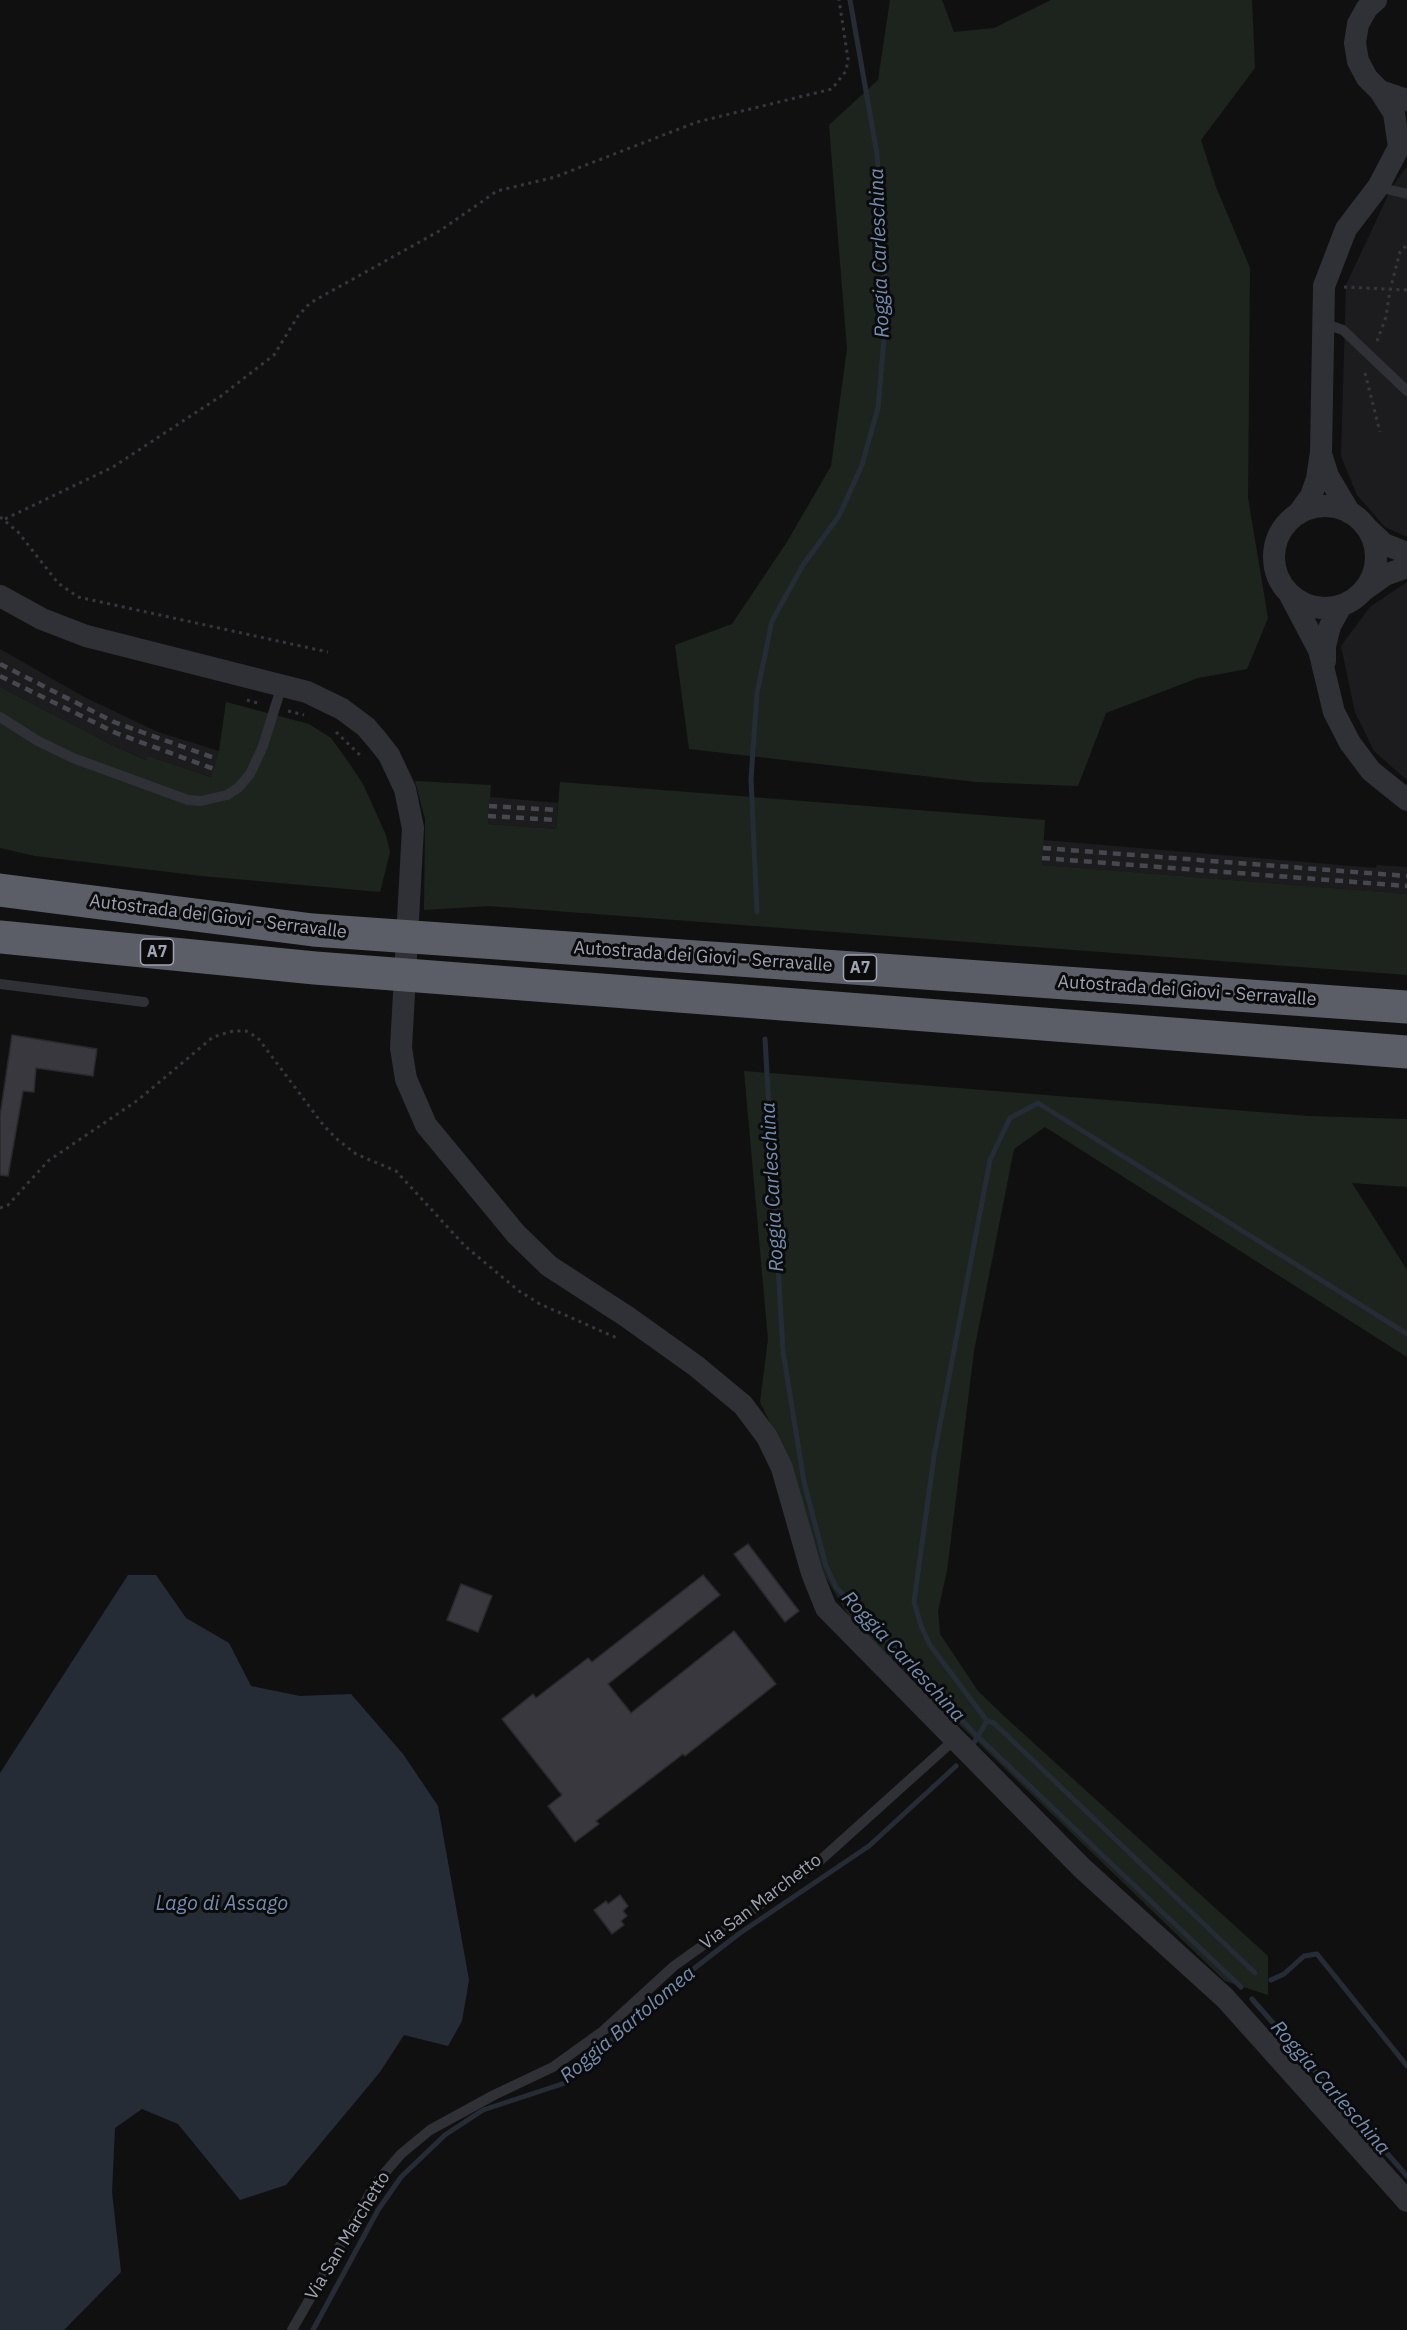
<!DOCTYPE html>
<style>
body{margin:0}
canvas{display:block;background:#101011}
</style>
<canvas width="1407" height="2330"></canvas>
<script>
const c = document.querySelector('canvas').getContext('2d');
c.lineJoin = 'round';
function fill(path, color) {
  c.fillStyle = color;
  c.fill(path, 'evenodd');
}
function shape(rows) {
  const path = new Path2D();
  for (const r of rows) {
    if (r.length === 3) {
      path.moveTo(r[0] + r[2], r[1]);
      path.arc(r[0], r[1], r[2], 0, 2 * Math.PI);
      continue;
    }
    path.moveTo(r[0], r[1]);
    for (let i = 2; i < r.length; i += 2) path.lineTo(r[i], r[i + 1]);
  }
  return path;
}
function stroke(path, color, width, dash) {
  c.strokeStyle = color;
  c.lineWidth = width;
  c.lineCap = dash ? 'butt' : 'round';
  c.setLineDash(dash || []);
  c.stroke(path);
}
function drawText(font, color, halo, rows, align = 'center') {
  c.font = font + ' "IBM Plex Sans",sans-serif';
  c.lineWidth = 6;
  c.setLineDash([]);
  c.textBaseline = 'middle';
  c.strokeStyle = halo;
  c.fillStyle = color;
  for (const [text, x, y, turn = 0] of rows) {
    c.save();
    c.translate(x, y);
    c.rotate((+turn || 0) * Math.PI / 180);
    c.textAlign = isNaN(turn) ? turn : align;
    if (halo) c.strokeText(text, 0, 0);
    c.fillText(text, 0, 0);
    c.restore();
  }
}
fill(shape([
 [1407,166,1407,537,1385,527,1357,495,1341,456,1346,285,1391,189],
 [1407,582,1407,780,1374,751,1355,712,1341,646,1370,607],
 [0,649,84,697,158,732,219,751,212,777,148,756,147,760,114,746,0,687],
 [490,797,558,803,556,829,488,824],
 [1043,840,1376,868,1377,865,1407,867,1407,894,1041,865]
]), '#1c1c1e');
fill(shape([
 [890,0,942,0,954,32,994,28,1051,0,1252,0,1255,68,1201,140,1216,187,1250,268,1248,498,1268,618,1247,669,1198,678,1106,713,1078,786,976,782,689,749,675,645,732,624,787,542,831,466,847,349,829,125,878,80],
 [0,687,114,746,146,760,148,756,211,777,219,751,226,702,309,724,331,738,347,760,363,784,386,835,390,852,380,892,202,876,35,856,0,848],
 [415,781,491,785,488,824,556,829,560,782,1045,820,1042,865,1407,894,1407,975,489,906,424,910,425,819],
 [744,1071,1309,1116,1407,1119,1407,1187,1352,1183,1407,1270,1407,1357,1045,1127,1014,1149,974,1351,947,1571,938,1611,940,1634,978,1691,1005,1717,1268,1956,1268,1995,1225,1981,852,1621,820,1568,790,1464,760,1402,768,1339]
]), '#1c241d');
fill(shape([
 [128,1575,156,1575,186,1618,229,1643,251,1686,300,1696,351,1694,403,1754,438,1806,469,1980,462,2021,448,2046,404,2035,380,2072,286,2185,240,2200,178,2124,142,2109,115,2128,112,2192,121,2272,64,2330,0,2330,0,1773]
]), '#262c35');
stroke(shape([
 [757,912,751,779,757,693,772,621,803,565,839,516,862,465,878,408,886,317,884,248,877,154,850,0],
 [765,1039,783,1351,804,1482,826,1566,836,1587,973,1732,1241,1987],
 [987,1721,930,1645,921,1626,914,1602,934,1456,990,1160,1010,1118,1038,1103,1407,1334],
 [972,1746,987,1721,994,1723,1255,1973],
 [1271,1980,1284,1974,1304,1956,1317,1954,1407,2066],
 [1252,1999,1407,2176],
 [313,2330,378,2210,401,2177,445,2135,483,2110,565,2083,665,1991,740,1933,869,1846,956,1766]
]), '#262c35', 5);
const building = shape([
 [12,1035,97,1049,93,1076,36,1068,34,1092,23,1091,8,1176,0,1175,0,1116,12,1035],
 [748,1544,799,1611,785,1622,734,1554,748,1544],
 [703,1575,720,1595,608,1684,631,1713,734,1631,776,1684,685,1756,683,1754,596,1821,599,1824,575,1842,548,1806,562,1795,502,1719,533,1694,536,1698,588,1658,592,1662,703,1575],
 [461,1584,492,1596,478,1632,447,1620,461,1584],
 [620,1895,628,1906,623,1911,627,1916,621,1921,624,1925,612,1934,594,1910,606,1901,608,1904,620,1895]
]);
fill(building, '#39383e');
stroke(building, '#2a292d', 1.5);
stroke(shape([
 [1344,287,1407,290],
 [1377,341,1386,317,1390,290,1400,252,1407,245],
 [1365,373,1380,432],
 [0,517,18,532,58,583,78,597,328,652],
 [5,519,113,467,221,396,274,355,298,316,310,303,441,230,497,191,555,177,697,122,832,89,846,71,848,59,839,0],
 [247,700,261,704],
 [288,711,304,715],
 [336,732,362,757],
 [0,1208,8,1205,48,1161,138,1100,213,1037,233,1031,246,1031,258,1038,324,1126,338,1140,356,1154,396,1171,465,1246,519,1291,540,1304,617,1338]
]), '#36373d', 3, [3, 4.5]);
stroke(shape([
 [1378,187,1407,194],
 [1323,323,1343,330,1407,391],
 [0,717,38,741,73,758,188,800,201,801,227,795,238,788,250,774,263,746,282,685],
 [0,984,144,1002],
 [292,2330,376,2183,401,2154,430,2130,494,2095,553,2067,603,2031,674,1966,814,1866,955,1739]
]), '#303136', 10);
stroke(shape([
 [1376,0,1367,8,1358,24,1355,43,1358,61,1367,78,1380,91,1407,100],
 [1380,91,1394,113,1399,147],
 [1322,457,1328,476,1350,513],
 [1325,557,51],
 [1298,514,1311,496,1317,479,1321,452,1324,286,1346,229,1378,187,1399,147,1407,137],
 [1366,527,1384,544,1407,553],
 [1364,590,1385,575,1407,567],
 [1290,595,1319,650,1334,712,1350,743,1371,771,1407,800],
 [0,596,42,619,86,636,307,692,342,709,366,727,378,741,389,755,405,789,413,828,401,1048,406,1079,426,1125,516,1234,549,1266,626,1316,696,1366,743,1405,767,1437,782,1468,812,1573,826,1608,1082,1868,1225,1998,1407,2201],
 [1325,661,1325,646,1330,626,1341,606]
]), '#303136', 22);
stroke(shape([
 [0,890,313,930,1407,1007],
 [0,937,315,968,1407,1052]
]), '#5c5e67', 33);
stroke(shape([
 [0,664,114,722,217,759],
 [0,676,116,733,214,769],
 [489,806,557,810],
 [488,816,557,820],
 [1043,848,1407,876],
 [1042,858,1407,886]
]), '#47484f', 4.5, [8, 6]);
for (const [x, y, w] of [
 [157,952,33],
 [860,968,33]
]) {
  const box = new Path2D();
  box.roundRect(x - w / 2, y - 13, w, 26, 4.5);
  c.fillStyle = '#0b0b0c';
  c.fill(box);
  stroke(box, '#a0a3b3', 1.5);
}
drawText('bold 16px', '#a0a3b3', null, [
 ["A7",157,952],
 ["A7",860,968]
]);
drawText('18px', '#a0a3b3', '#0b0b0c', [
 ["Autostrada dei Giovi - Serravalle",218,917,7],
 ["Autostrada dei Giovi - Serravalle",703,957,4],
 ["Autostrada dei Giovi - Serravalle",1187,991,4],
 ["Via San Marchetto",761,1902,-37],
 ["Via San Marchetto",348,2236,-59]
]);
drawText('italic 20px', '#758db0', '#0b0b0c', [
 ["Roggia Carleschina",880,253,-92],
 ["Roggia Carleschina",773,1187,-93],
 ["Roggia Carleschina",903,1657,47],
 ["Lago di Assago",222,1904],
 ["Roggia Bartolomea",628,2025,-40],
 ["Roggia Carleschina",1330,2088,49]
]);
</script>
